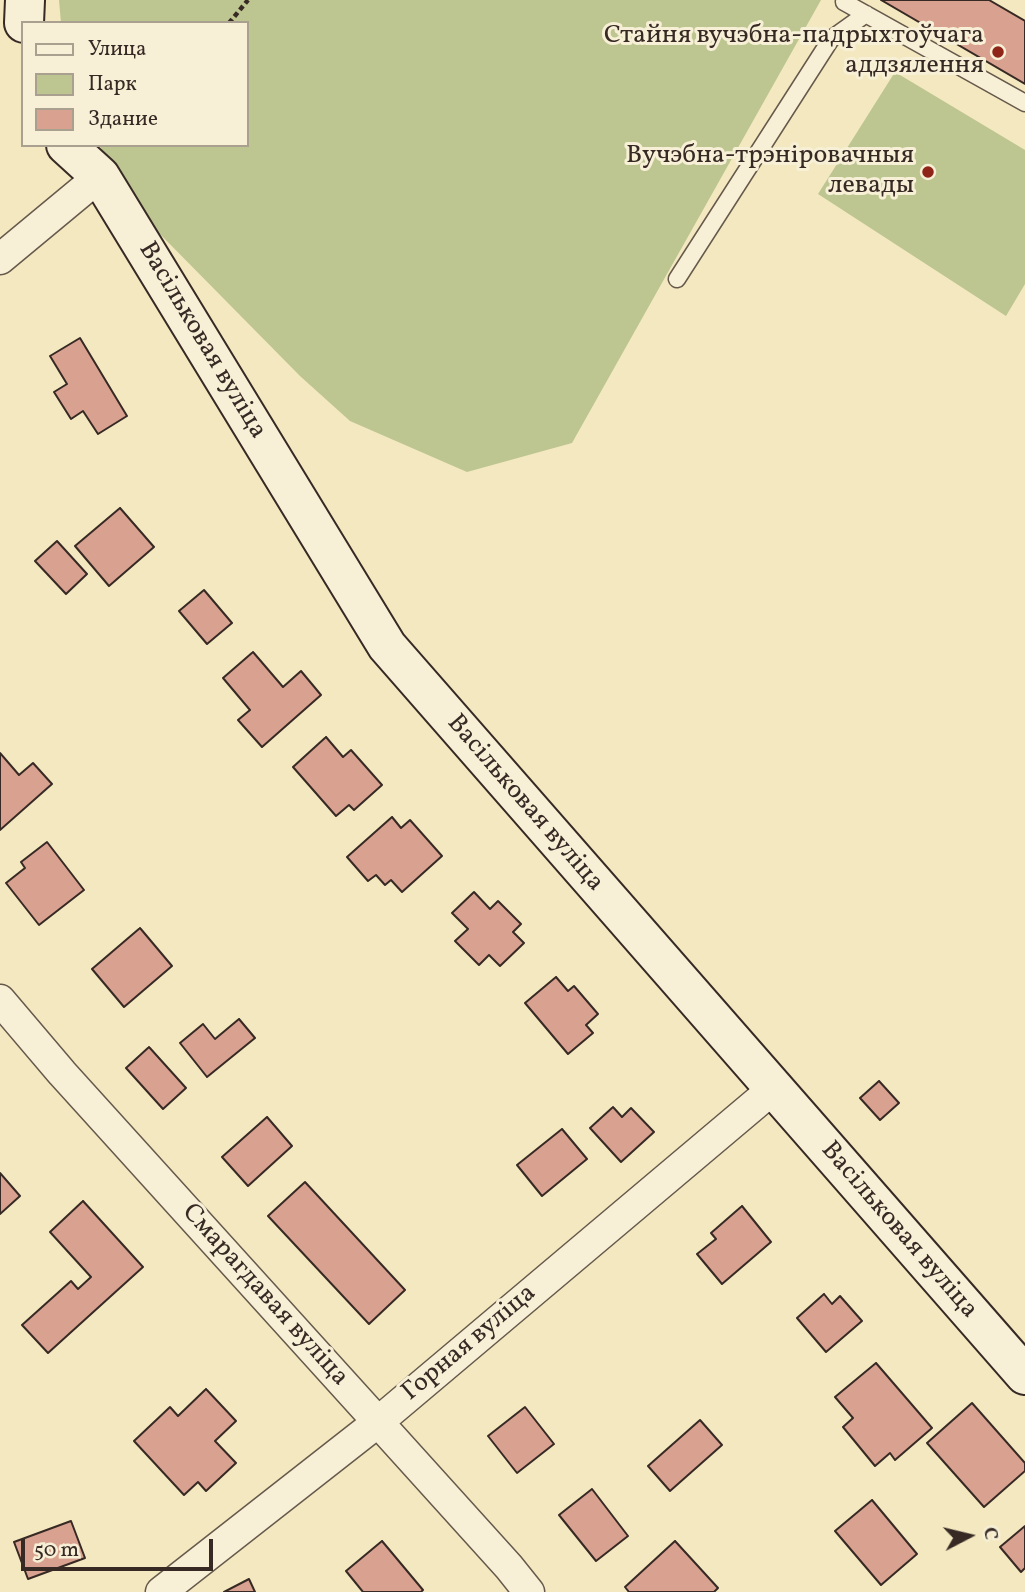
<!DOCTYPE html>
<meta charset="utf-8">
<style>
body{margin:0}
#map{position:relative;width:1025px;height:1592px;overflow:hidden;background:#f3e8c0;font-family:Vollkorn,serif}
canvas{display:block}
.legend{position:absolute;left:21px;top:21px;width:228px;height:126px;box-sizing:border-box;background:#f7f0d6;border:2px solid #aaa08f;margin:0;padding:9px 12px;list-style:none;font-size:21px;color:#372924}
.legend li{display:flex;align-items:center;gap:14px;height:35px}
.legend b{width:35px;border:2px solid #aaa08f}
.north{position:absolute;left:934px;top:1501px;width:70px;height:70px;-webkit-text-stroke:5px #f7f0d6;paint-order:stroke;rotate:83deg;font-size:19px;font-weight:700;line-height:28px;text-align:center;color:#372924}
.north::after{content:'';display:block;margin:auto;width:24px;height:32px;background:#372924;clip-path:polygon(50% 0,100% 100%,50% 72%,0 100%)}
.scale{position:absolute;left:21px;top:1539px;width:192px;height:32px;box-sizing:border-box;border:4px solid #372924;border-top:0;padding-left:9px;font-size:21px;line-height:24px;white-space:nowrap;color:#372924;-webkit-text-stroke:5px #f7f0d6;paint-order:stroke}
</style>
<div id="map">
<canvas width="1025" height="1592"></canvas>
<ul class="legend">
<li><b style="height:9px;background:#f7f0d6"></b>Улица</li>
<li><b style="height:19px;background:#bdc591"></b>Парк</li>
<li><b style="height:19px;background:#d9a290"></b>Здание</li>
</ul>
<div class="north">С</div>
<div class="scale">50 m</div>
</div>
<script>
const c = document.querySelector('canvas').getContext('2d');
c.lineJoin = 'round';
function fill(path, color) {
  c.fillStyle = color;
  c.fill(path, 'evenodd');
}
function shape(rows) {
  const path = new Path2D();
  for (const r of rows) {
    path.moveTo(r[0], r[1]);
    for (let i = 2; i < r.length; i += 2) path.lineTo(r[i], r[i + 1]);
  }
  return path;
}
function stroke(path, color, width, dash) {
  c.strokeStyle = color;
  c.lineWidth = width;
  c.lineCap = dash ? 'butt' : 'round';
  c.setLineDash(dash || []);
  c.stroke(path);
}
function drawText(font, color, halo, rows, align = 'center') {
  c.font = font + ' Vollkorn,serif';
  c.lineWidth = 6;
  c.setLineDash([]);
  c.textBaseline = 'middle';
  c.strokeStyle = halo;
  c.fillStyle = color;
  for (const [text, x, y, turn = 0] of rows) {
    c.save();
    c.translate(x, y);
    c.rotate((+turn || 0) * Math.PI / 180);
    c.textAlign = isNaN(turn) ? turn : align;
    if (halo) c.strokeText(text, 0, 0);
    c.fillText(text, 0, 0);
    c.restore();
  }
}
fill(shape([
 [59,0,821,0,572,443,467,472,350,421,300,376,153,227,99,145,247,145,247,23,61,23],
 [895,72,1025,150,1025,284,1006,316,818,194]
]), '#bdc591');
const building = shape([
 [881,0,989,0,1025,21,1025,84,881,0],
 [80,338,127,416,98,434,83,411,71,419,54,392,67,384,50,356,80,338],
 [120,508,154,547,109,586,75,546,120,508],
 [57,541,87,574,66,594,35,561,57,541],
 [204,590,232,623,207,644,179,611,204,590],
 [253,652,283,687,301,671,321,695,262,747,238,720,250,710,223,678,253,652],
 [326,737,343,757,351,750,382,785,354,810,349,805,336,816,293,767,326,737],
 [0,753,19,775,33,763,52,784,0,830,0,753],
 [392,817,401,828,410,820,442,856,402,892,391,880,385,885,376,875,368,881,347,857,392,817],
 [47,842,84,890,39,925,6,883,25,868,21,862,47,842],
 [474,892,490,909,498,901,521,924,513,932,524,943,500,966,489,955,479,965,455,941,468,929,452,913,474,892],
 [140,928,172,966,124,1007,92,969,140,928],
 [556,977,568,991,574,986,598,1014,586,1025,593,1033,568,1054,525,1003,556,977],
 [239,1019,255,1038,207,1077,180,1043,203,1024,215,1039,239,1019],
 [149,1047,186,1088,163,1109,126,1068,149,1047],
 [879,1081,899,1103,880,1120,860,1098,879,1081],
 [613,1107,622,1117,631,1108,654,1132,621,1162,590,1128,613,1107],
 [267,1117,292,1146,248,1186,222,1157,267,1117],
 [562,1129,587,1159,542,1196,517,1165,562,1129],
 [0,1173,20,1196,0,1214,0,1173],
 [305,1182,405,1290,369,1324,268,1216,305,1182],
 [83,1201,143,1267,48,1353,22,1325,71,1281,78,1289,91,1277,50,1232,83,1201],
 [742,1206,771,1242,722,1284,697,1254,716,1239,711,1233,742,1206],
 [824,1294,832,1304,840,1296,862,1321,826,1352,797,1318,824,1294],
 [876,1363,932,1428,895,1460,890,1453,875,1466,843,1427,853,1418,835,1397,876,1363],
 [206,1389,236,1421,215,1441,236,1463,206,1491,198,1482,184,1495,134,1441,170,1407,178,1416,206,1389],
 [972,1403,1025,1463,1025,1471,984,1507,927,1443,972,1403],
 [525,1407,554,1444,517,1473,488,1436,525,1407],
 [700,1420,722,1445,670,1491,648,1466,700,1420],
 [592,1489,628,1536,596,1561,559,1515,592,1489],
 [872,1500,917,1554,881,1585,835,1531,872,1500],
 [71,1521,85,1558,28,1579,14,1542,71,1521],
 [1025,1526,1025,1568,1021,1572,1000,1547,1025,1526],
 [382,1541,423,1590,421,1592,363,1592,346,1571,382,1541],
 [675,1541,718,1588,714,1592,629,1592,625,1587,675,1541],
 [249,1579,255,1592,224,1592,249,1579]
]);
fill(building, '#d9a290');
stroke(building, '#372924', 2);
const lane = shape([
 [846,0,844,2,1025,103],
 [677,279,831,39,866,14]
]);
const street = shape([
 [0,259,100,176],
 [0,1000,62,1073,378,1422,509,1567,529,1592],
 [161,1592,378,1422,773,1089]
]);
const secondary = shape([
 [24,23,25,0],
 [66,145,100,176,387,646,1025,1375]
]);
stroke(lane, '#66594b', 19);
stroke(street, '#66594b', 33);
stroke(secondary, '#372924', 42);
stroke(shape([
 [229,23,248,0]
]), '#372924', 4.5, [5, 3.5]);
stroke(lane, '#f7f0d6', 16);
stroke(street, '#f7f0d6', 30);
stroke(secondary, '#f7f0d6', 38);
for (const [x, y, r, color] of [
 [998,52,7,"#8f2418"],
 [928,172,7,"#8f2418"]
]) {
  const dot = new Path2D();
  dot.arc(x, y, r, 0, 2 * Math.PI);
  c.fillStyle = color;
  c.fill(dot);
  stroke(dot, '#f7f0d6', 2.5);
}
drawText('26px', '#372924', '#f7f0d6', [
 ["Стайня вучэбна-падрыхтоўчага",984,37],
 ["аддзялення",984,67],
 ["Вучэбна-трэніровачныя",914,157],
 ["левады",914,187]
], 'right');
drawText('26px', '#372924', '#f7f0d6', [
 ["Васільковая вуліца",201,341,59],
 ["Васільковая вуліца",524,804,49],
 ["Васільковая вуліца",898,1231,49],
 ["Смарагдавая вуліца",264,1296,48],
 ["Горная вуліца",470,1344,-40]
]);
</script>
